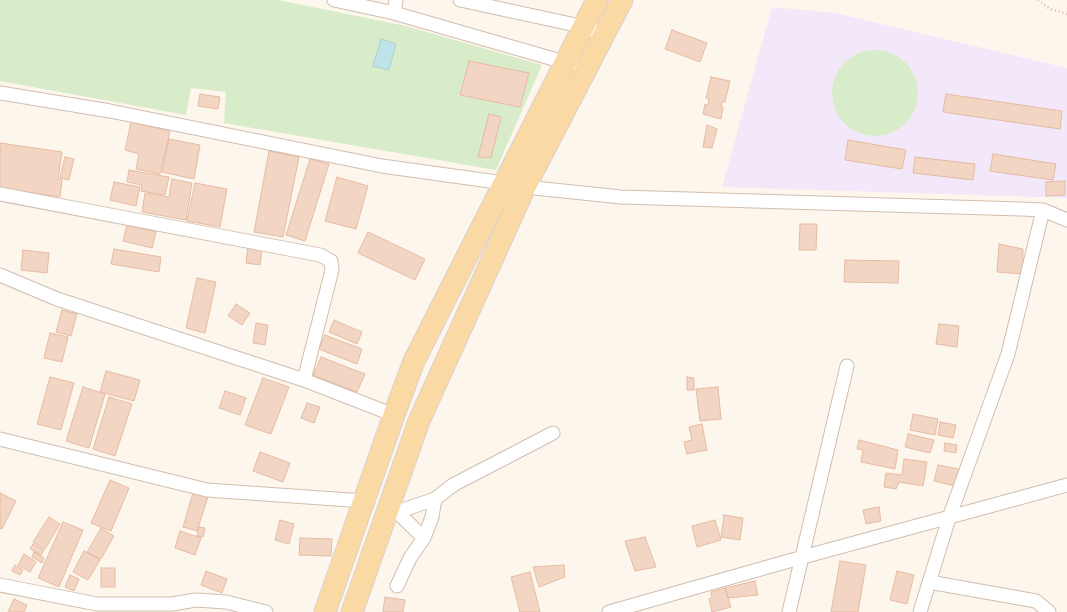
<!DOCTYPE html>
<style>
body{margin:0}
canvas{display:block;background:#fdf6ec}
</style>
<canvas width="1067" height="612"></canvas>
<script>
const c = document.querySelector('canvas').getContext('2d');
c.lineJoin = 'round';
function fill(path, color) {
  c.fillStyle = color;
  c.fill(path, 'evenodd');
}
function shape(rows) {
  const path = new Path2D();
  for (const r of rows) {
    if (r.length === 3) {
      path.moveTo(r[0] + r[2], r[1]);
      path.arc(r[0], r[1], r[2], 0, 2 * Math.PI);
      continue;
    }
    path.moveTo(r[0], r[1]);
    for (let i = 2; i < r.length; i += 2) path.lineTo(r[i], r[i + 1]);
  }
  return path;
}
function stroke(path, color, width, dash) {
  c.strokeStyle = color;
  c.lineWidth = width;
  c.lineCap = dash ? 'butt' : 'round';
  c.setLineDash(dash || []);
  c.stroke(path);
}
fill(shape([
 [772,7,835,13,1067,68,1067,198,722,187]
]), '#f3e8fa');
fill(shape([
 [0,0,278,0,406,26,542,65,496,170,224,123,226,92,191,88,186,115,0,81],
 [875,93,43]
]), '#d8ecc9');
const water = shape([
 [381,39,396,44,389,70,373,66,381,39]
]);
fill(water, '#bfe3e8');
stroke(water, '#a5d3da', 1);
const building = shape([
 [672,30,707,43,700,62,665,49,672,30],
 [469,61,529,73,520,107,460,95,469,61],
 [711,77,730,81,725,102,722,102,721,107,723,108,721,119,703,114,705,104,708,105,709,99,706,98,711,77],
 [200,94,220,97,218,109,198,106,200,94],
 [946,94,1062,111,1060,129,943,112,946,94],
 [489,114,501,117,491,158,478,157,489,114],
 [131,122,170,131,160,174,136,169,139,154,125,150,131,122],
 [707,125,717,129,712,148,703,147,707,125],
 [169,139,200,145,194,179,162,172,169,139],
 [848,140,906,150,902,169,845,160,848,140],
 [0,143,62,152,58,179,62,180,60,197,0,188,0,143],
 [269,151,299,157,283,237,254,232,269,151],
 [993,154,1056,164,1053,180,990,171,993,154],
 [65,157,74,159,69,180,60,178,65,157],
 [915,157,975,164,973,180,913,173,915,157],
 [310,159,329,164,305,241,286,235,310,159],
 [129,170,169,177,165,195,141,191,142,185,127,182,129,170],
 [337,177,368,186,356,229,325,221,337,177],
 [172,179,192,183,186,220,142,212,145,193,169,197,172,179],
 [1065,181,1065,195,1046,196,1046,182,1065,181],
 [114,182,140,187,136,206,110,200,114,182],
 [195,183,227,189,220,227,187,221,195,183],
 [800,224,817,224,816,250,799,250,800,224],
 [127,225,156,232,152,248,123,241,127,225],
 [368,232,425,259,415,280,358,253,368,232],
 [999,244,1023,249,1023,274,997,272,999,244],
 [248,247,262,249,260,265,246,263,248,247],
 [114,249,161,257,159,272,111,264,114,249],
 [23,250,49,253,47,273,21,270,23,250],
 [845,260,899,261,898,283,844,282,845,260],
 [197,278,216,282,205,333,186,328,197,278],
 [236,304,250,313,242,325,228,316,236,304],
 [62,310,77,314,71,336,56,332,62,310],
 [334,320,362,332,357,344,329,332,334,320],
 [256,323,268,325,265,345,253,343,256,323],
 [939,324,959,326,957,347,936,344,939,324],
 [50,333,68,337,62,362,44,358,50,333],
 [325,335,362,349,357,364,319,349,325,335],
 [321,357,365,374,357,392,313,375,321,357],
 [106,371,140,380,134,401,100,392,106,371],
 [50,377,74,383,61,430,37,424,50,377],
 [687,377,694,378,694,390,687,390,687,377],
 [263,378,289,387,271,434,245,425,263,378],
 [83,387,105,394,89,448,66,441,83,387],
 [718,387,721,419,700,421,696,389,718,387],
 [225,391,246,398,240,415,219,408,225,391],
 [109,397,132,404,115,456,93,449,109,397],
 [307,403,320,407,314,423,301,418,307,403],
 [913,414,938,419,935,435,910,430,913,414],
 [940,422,956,425,953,438,938,435,940,422],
 [702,424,707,450,687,454,684,442,692,440,689,427,702,424],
 [908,434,934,440,930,453,905,447,908,434],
 [859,440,898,450,895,469,861,462,863,450,857,449,859,440],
 [945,443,957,445,956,453,944,451,945,443],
 [260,452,290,463,283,482,253,471,260,452],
 [904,459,927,462,923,486,899,482,896,489,884,487,886,473,902,475,904,459],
 [938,465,959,469,955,486,934,481,938,465],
 [110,480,129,488,111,531,91,523,110,480],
 [0,493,16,501,2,529,0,528,0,493],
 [193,493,208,497,197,531,183,527,193,493],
 [879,507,881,521,866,524,863,510,879,507],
 [724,515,743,518,740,540,721,537,724,515],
 [49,517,60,524,45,549,33,542,49,517],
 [280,520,294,524,289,544,275,540,280,520],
 [715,520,721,540,697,547,692,526,715,520],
 [63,522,83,530,59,587,38,578,63,522],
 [199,527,205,528,203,537,197,536,199,527],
 [101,528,114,536,101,559,87,552,101,528],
 [180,531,201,538,195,555,175,548,180,531],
 [645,537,656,567,635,571,625,541,645,537],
 [300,538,332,539,331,556,299,555,300,538],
 [33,544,44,550,41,555,30,549,33,544],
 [84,551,100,560,88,580,73,572,84,551],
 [34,552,44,558,42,563,32,557,34,552],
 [24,554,36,562,30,572,18,565,24,554],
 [840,561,866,565,858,612,831,612,840,561],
 [15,565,23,570,20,575,12,571,15,565],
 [564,565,565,577,539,587,533,567,564,565],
 [101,568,115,568,115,587,101,587,101,568],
 [206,571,227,579,222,593,201,585,206,571],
 [897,571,914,575,907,604,890,600,897,571],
 [530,572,540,612,520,612,511,577,530,572],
 [70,575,79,579,74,591,65,587,70,575],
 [755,581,758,595,728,598,725,588,755,581],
 [725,588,731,607,712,612,709,599,712,598,711,592,725,588],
 [385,597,405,600,403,612,383,612,385,597],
 [14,599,27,605,24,612,8,612,14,599]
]);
fill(building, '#f3d5c3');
stroke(building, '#e6bba3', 1);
const minor = shape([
 [334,0,394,13,571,64],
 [460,0,585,27,604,35],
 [394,13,396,0],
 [0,93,110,111,382,166,504,183],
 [525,187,621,197,1021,209,1043,210,1067,220],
 [0,194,320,255,331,261,332,270,304,380],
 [0,275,57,299,304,380,394,415],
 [0,439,207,490,364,501],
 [397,512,424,538],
 [386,514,397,512,435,499,453,485,553,433],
 [929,582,1036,601,1049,612],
 [0,585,97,604,172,604,196,600,226,602,266,612],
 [397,586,410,558,424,538,432,517,435,499],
 [609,612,803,557,1067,485],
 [789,612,847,366],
 [920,612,949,518,1008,354,1043,210]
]);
const primary = shape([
 [325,612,394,415,414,361,597,0],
 [352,612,419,421,525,187,622,0]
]);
stroke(minor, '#d1beb0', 15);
stroke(primary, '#dad1cd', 23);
stroke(shape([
 [1038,0,1050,9,1067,14]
]), '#d9b8a5', 2.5, [1, 3]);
stroke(minor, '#fff', 13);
stroke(primary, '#fbd9a5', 21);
</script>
